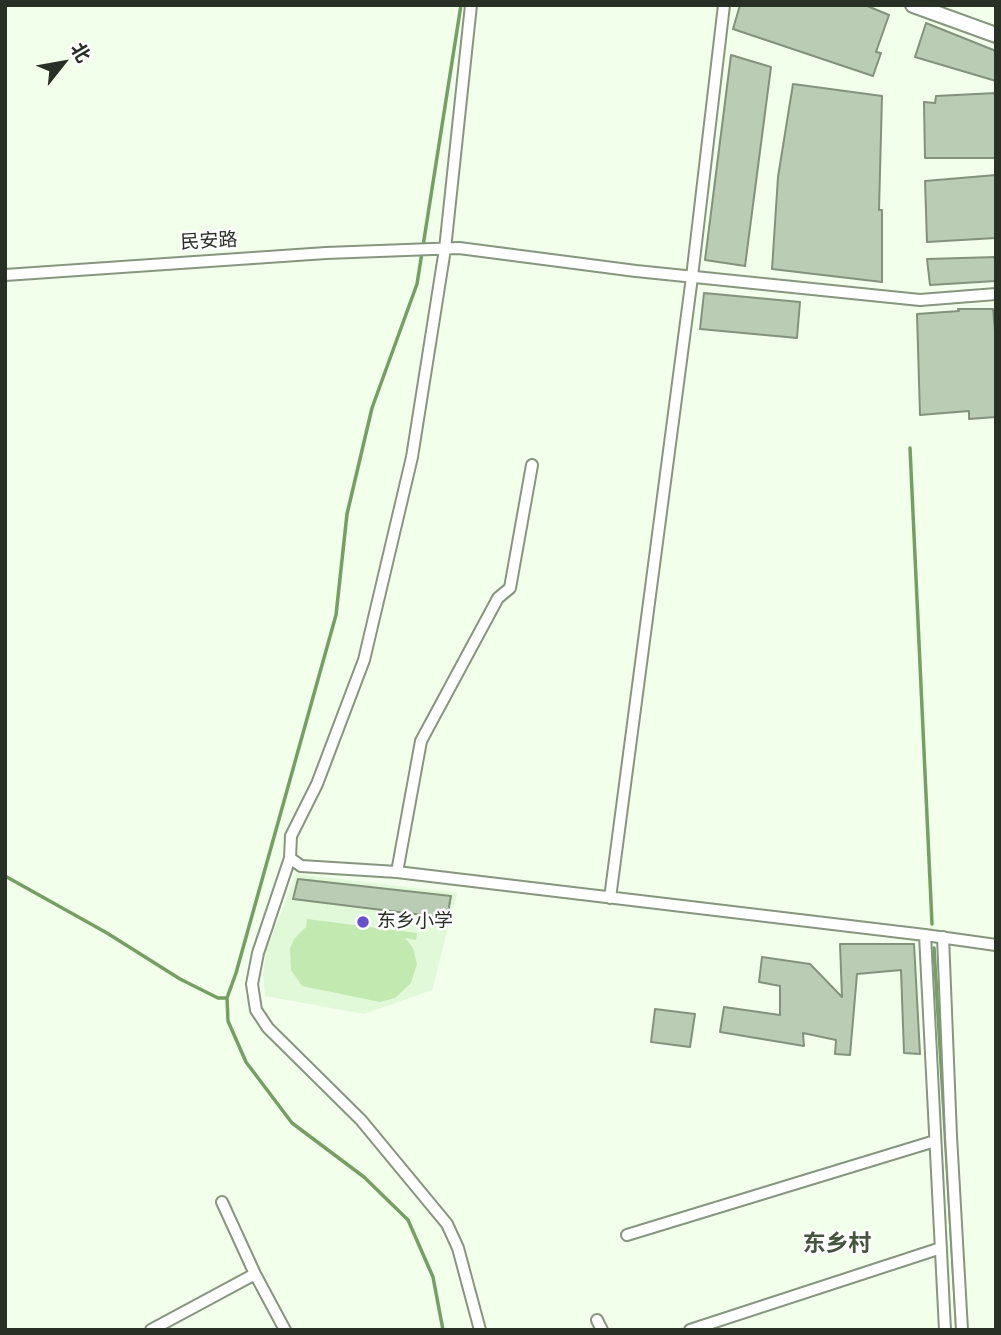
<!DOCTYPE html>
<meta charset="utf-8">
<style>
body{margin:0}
#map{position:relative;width:1001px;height:1335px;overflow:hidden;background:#f1ffeb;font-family:"DejaVu Sans","Noto Sans SC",sans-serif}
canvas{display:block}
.frame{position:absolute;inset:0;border:7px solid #282f25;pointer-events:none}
.north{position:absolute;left:28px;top:28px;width:70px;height:70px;-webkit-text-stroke:5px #fff;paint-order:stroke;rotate:59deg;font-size:19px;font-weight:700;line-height:28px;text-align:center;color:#282f25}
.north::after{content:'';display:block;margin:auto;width:24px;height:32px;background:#282f25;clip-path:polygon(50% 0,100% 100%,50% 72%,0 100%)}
</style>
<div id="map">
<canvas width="1001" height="1335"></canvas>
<div class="frame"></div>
<div class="north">北</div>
</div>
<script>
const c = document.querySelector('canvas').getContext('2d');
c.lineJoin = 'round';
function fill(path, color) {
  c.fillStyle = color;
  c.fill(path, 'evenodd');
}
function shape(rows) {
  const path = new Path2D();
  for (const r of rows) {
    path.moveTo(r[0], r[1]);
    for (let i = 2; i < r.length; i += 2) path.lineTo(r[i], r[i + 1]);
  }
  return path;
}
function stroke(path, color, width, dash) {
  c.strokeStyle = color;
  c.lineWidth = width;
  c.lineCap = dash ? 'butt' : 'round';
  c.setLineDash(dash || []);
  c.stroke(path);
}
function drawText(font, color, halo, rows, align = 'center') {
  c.font = font + ' "DejaVu Sans","Noto Sans SC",sans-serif';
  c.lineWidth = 5;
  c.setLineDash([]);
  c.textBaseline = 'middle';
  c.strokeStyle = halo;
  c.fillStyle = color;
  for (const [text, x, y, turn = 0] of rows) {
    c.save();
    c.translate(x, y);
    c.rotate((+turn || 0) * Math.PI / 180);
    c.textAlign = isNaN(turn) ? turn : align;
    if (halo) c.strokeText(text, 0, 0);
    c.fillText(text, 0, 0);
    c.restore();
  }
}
fill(shape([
 [296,874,457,893,432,990,364,1014,265,996,263,973,266,951]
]), '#e2f9d9');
fill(shape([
 [307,919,417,933,416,940,405,938,413,948,417,964,411,983,395,998,380,1002,302,986,291,970,290,949,294,939,306,927]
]), '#c1e9b0');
stroke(shape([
 [910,448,932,924],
 [5,876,107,933,180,979,218,998,227,998,228,1021,246,1062,292,1123,364,1177,408,1220,433,1277,443,1330],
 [934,948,957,1330],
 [227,998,236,973,336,615,347,514,372,408,417,284,461,5]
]), '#769f63', 3.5);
const building = shape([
 [740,5,865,5,889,15,876,52,881,53,873,76,733,29,740,5],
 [926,23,996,51,996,81,915,57,926,23],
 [731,55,771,67,745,266,705,260,731,55],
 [793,84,882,96,879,210,882,210,882,282,772,269,778,177,793,84],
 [996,93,996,158,925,158,924,102,935,103,936,96,996,93],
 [996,175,996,238,927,242,925,181,996,175],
 [996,257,996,281,930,285,927,259,996,257],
 [704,293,800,302,797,338,700,329,704,293],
 [958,309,993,309,996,341,996,417,969,419,969,411,920,415,917,314,959,311,958,309],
 [298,879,451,896,447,918,293,899,298,879],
 [840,944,914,944,920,1054,904,1053,901,970,857,974,850,1055,835,1054,836,1040,803,1033,804,1046,720,1032,724,1007,780,1015,780,986,759,982,762,957,810,964,842,997,840,944],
 [655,1009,695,1014,690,1047,651,1042,655,1009]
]);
fill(building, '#bbccb4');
stroke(building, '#82927b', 2);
const street = shape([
 [471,5,445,249,412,457,364,660,317,784,291,836,290,858,301,866,397,872,925,935,996,945],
 [5,275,326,253,459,248,636,271,920,300,996,294],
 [290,858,258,953,252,984,256,1010,268,1028,361,1120,447,1224,458,1248,480,1330],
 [397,872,421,741,498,598,510,588,532,465],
 [610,898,692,277,724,5],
 [925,935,945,1330],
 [943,937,951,1136,962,1330],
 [222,1202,255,1274,285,1330],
 [627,1235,935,1141],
 [597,1320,602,1330],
 [151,1330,255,1274],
 [690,1330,941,1248]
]);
const secondary = shape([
 [913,5,996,35]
]);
stroke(street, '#86967f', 14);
stroke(secondary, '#86967f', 18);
stroke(street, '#fff', 10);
stroke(secondary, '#fff', 14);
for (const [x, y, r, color] of [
 [363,922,7,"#6752cb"]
]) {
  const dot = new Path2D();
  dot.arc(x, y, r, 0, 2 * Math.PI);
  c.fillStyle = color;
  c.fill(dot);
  stroke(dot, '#fff', 2.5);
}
drawText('19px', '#282f25', '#fff', [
 ["民安路",209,242,-3]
]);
drawText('19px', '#282f25', '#fff', [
 ["东乡小学",377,922]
], 'left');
drawText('bold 23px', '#465540', '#fff', [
 ["东乡村",837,1245]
]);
</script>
